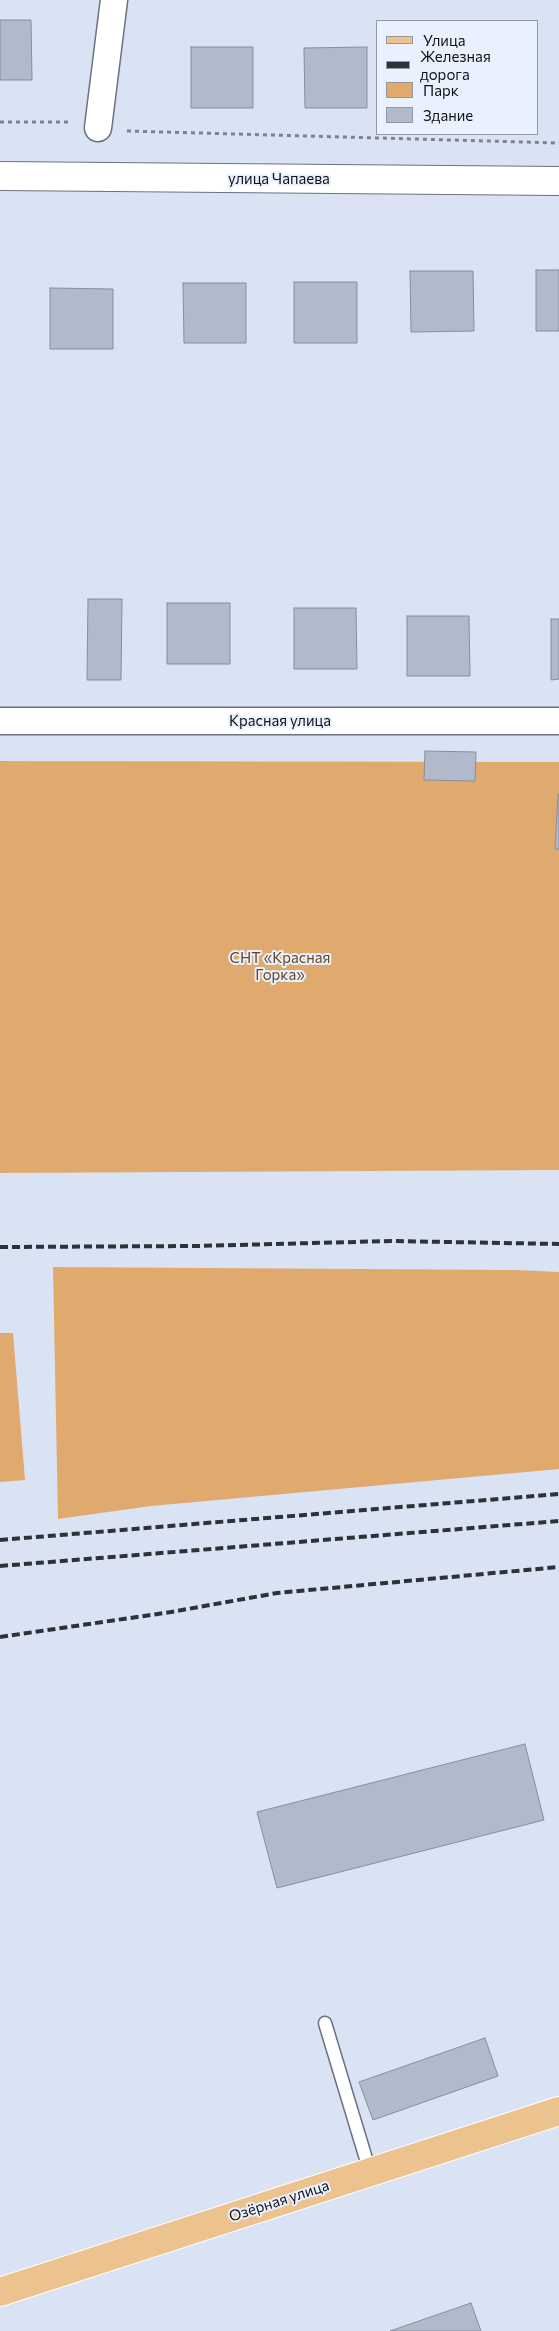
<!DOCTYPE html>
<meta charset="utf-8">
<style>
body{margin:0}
#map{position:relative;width:559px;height:2331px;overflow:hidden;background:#dae3f4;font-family:Commissioner,sans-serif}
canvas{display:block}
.legend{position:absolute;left:376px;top:20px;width:162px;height:115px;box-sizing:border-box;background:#e9f0fe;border:1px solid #9398a2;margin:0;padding:6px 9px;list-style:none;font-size:15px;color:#111419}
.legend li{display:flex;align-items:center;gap:10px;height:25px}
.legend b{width:25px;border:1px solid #9398a2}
</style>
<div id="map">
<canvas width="559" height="2331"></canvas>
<ul class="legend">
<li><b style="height:6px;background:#ecc28f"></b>Улица</li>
<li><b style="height:6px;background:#2e3138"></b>Железная дорога</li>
<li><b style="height:14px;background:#e0aa6e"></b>Парк</li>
<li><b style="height:14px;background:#b1baca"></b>Здание</li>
</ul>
</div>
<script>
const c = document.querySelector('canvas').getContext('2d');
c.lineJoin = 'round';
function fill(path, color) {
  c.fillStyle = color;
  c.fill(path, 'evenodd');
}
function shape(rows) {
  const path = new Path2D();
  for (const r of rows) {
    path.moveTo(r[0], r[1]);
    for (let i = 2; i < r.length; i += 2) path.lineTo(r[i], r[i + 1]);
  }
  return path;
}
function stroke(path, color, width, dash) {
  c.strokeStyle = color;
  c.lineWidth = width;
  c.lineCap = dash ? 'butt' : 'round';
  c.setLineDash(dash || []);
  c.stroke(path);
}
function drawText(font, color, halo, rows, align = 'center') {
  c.font = font + ' Commissioner,sans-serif';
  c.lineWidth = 4;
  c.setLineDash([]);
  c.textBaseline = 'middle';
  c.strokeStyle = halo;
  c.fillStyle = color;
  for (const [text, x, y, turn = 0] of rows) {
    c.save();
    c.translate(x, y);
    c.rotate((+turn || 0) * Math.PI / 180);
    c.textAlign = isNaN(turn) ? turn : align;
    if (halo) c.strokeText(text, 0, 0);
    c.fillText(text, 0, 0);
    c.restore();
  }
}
fill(shape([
 [0,761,559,762,559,1170,0,1173],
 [53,1267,515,1270,559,1272,559,1469,151,1506,58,1519],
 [0,1333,13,1333,25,1480,0,1482]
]), '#e0aa6e');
const building = shape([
 [0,20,31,20,32,80,0,80,0,20],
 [191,47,253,47,253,108,191,108,191,47],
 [367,47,367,108,305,108,304,48,367,47],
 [536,270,559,270,559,331,536,331,536,270],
 [410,271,473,271,474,331,411,332,410,271],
 [294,282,357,282,357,343,294,343,294,282],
 [183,283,246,283,246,343,184,343,183,283],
 [50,288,113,289,113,349,50,349,50,288],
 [88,599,122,599,121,680,87,680,88,599],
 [167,603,230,603,230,664,167,664,167,603],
 [294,608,356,608,357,669,294,669,294,608],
 [407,616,469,616,470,676,407,676,407,616],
 [551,619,559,619,559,679,551,680,551,619],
 [425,751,476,752,475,781,424,780,425,751],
 [558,795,559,795,559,849,555,849,558,795],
 [525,1744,544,1820,277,1888,257,1812,525,1744],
 [485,2038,498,2076,373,2120,359,2082,485,2038],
 [471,2303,481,2331,390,2331,471,2303]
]);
fill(building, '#b1baca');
stroke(building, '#868e9d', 1);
const service = shape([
 [325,2023,370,2172]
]);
const minor = shape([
 [98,128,114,0],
 [0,721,559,721]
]);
const tertiary = shape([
 [0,176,559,181]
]);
const primary = shape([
 [0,2292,559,2111]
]);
stroke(service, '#6a7281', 15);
stroke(minor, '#6a7281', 29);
stroke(tertiary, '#6a7281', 30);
stroke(primary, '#fff', 30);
stroke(shape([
 [0,122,69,122],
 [127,131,559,143]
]), '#7d838e', 3, [4, 4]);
stroke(service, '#fff', 12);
stroke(minor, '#fff', 26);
stroke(tertiary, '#fff', 28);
stroke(primary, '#ecc28f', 28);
stroke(shape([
 [0,1247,197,1246,392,1241,559,1244],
 [0,1540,559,1494],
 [0,1566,559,1521],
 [0,1637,171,1612,277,1593,559,1567]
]), '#2e3138', 4, [8, 4]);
drawText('15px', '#111419', '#e9f0fe', [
 ["улица Чапаева",279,179],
 ["Красная улица",280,721],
 ["Озёрная улица",279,2201,-18]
]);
drawText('15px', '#654725', '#e9f0fe', [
 ["СНТ «Красная",280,958],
 ["Горка»",280,975]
]);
</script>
